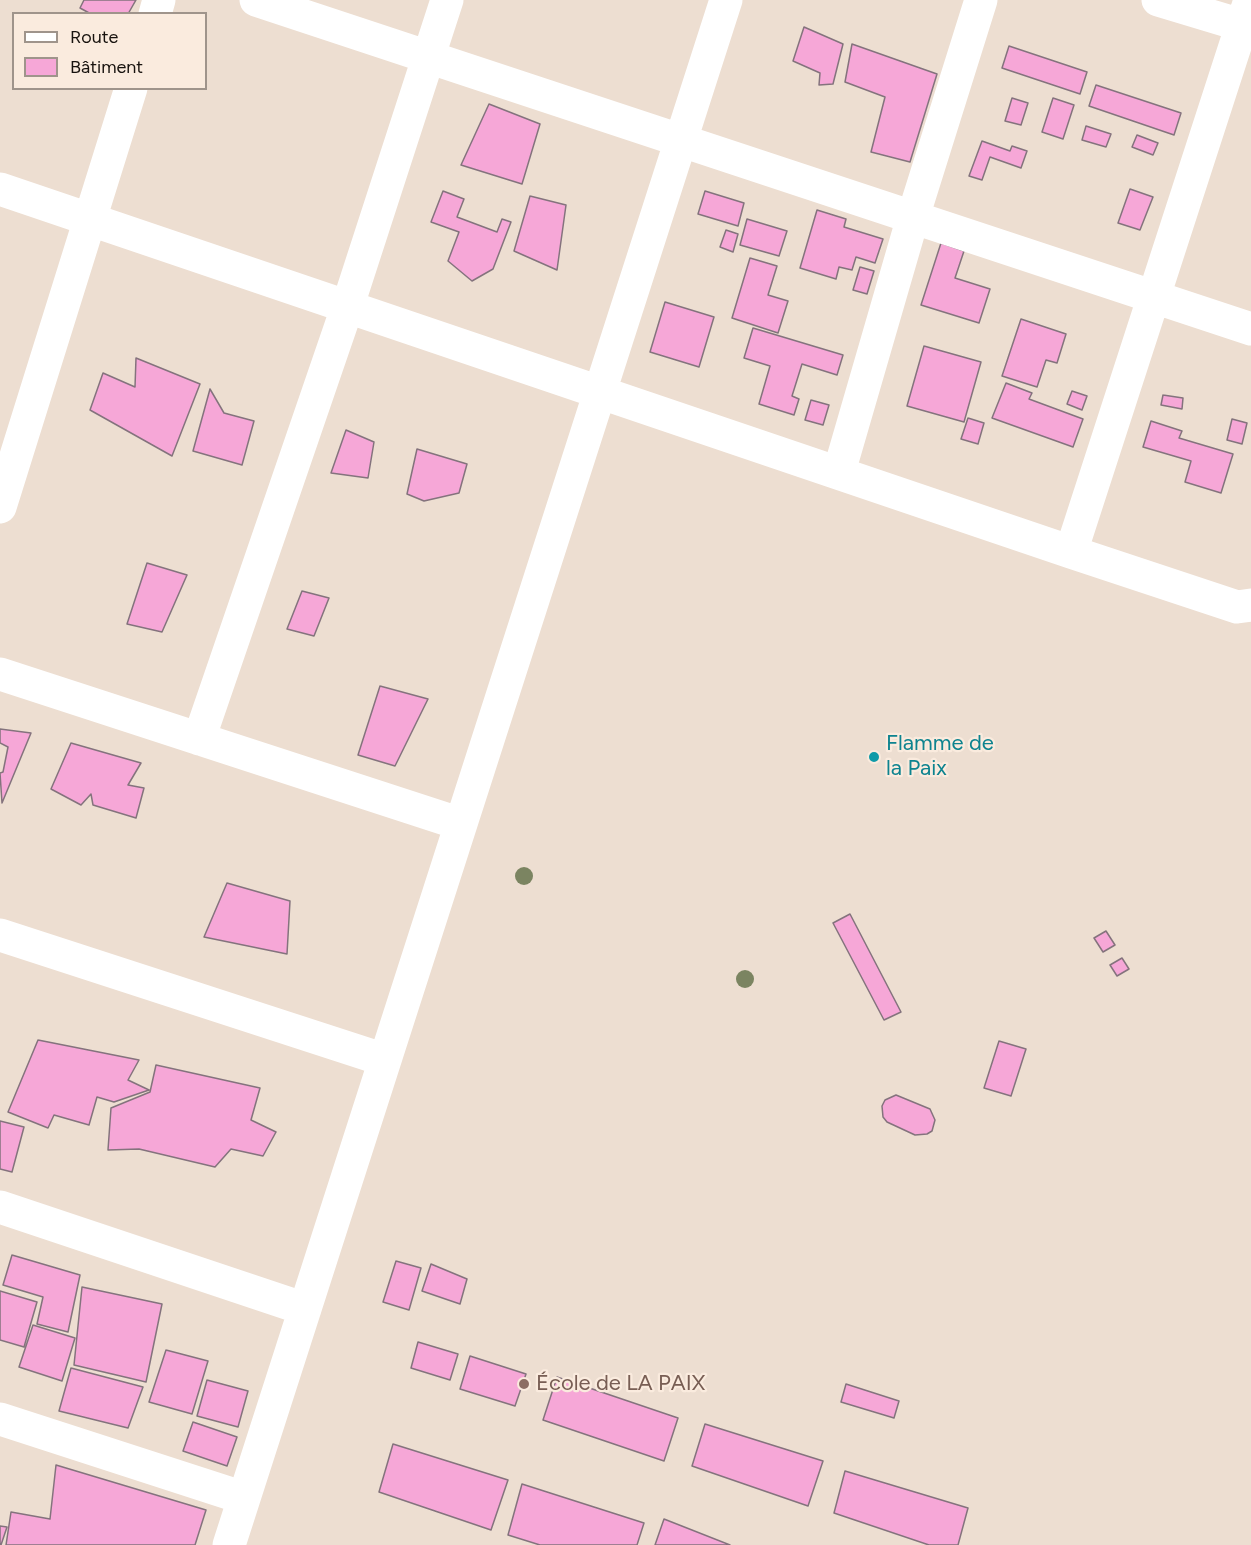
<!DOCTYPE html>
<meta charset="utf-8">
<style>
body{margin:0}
#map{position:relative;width:1251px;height:1545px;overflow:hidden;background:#edded1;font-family:Figtree,sans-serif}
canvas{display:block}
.legend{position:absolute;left:12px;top:12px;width:195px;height:78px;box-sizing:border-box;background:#faebde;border:2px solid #9f948b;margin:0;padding:8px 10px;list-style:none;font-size:18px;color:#17120e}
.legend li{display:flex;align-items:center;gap:12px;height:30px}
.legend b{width:30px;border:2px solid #9f948b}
</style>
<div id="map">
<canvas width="1251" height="1545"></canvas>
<ul class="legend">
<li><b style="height:8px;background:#fff"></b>Route</li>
<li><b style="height:16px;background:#f6a7d7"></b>Bâtiment</li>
</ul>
</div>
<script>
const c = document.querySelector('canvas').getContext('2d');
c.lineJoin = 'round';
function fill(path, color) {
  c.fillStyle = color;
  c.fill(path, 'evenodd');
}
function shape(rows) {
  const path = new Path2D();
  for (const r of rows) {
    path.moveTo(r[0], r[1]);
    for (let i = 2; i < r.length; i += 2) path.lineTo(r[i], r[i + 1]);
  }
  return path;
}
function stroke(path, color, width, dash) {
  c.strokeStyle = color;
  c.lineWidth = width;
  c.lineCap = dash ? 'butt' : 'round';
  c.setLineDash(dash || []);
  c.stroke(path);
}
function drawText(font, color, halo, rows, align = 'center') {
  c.font = font + ' Figtree,sans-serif';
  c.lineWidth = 4.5;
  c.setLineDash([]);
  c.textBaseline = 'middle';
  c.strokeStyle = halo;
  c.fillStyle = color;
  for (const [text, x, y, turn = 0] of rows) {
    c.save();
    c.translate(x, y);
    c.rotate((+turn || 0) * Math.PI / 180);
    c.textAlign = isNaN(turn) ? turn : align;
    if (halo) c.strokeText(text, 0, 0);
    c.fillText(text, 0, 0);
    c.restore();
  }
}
const building = shape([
 [84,0,136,0,128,14,91,14,80,8,84,0],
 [804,27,843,44,833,84,819,85,820,73,793,61,804,27],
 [852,44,937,74,910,162,871,152,885,97,845,82,852,44],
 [1009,46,1087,72,1080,94,1002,68,1009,46],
 [1096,85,1181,113,1174,135,1089,106,1096,85],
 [1012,98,1028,103,1021,125,1005,121,1012,98],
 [1053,98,1074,105,1063,139,1042,132,1053,98],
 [489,104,540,124,522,184,461,165,489,104],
 [1086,126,1111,134,1106,147,1082,140,1086,126],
 [1137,135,1158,143,1153,155,1132,147,1137,135],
 [982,141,1010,151,1012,146,1027,151,1021,168,990,157,982,180,969,176,982,141],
 [1130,189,1153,197,1140,230,1118,223,1130,189],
 [443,191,464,199,457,217,497,232,502,219,511,222,493,269,472,281,448,261,459,232,431,222,443,191],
 [705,191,744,203,738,226,698,214,705,191],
 [530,196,566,205,557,270,514,251,530,196],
 [817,210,846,219,844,227,883,239,875,263,856,257,852,270,839,267,836,279,800,268,817,210],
 [747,219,787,231,779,256,740,245,747,219],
 [726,230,738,234,733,252,720,247,726,230],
 [941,243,964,251,955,278,990,289,979,323,921,305,941,243],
 [750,258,777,266,768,295,788,301,778,333,732,318,750,258],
 [860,267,874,271,867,294,853,290,860,267],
 [665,302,714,317,699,367,650,352,665,302],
 [1021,319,1066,334,1057,363,1046,360,1037,387,1002,376,1021,319],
 [753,328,843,355,837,375,802,364,792,396,799,399,794,415,759,404,770,366,744,358,753,328],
 [924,346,981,362,964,422,907,406,924,346],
 [136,358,200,384,172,456,90,410,103,373,135,387,136,358],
 [1006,383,1032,393,1029,399,1083,419,1073,447,992,418,1006,383],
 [210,389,224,413,254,421,242,465,193,451,210,389],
 [1072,391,1087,396,1082,410,1067,404,1072,391],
 [1163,395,1183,398,1182,409,1161,405,1163,395],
 [811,400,829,405,823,425,805,420,811,400],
 [968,418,984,423,978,444,961,439,968,418],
 [1232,419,1247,423,1242,444,1227,440,1232,419],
 [1151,421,1182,431,1179,438,1233,454,1221,493,1185,482,1191,461,1143,447,1151,421],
 [346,430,374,442,368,478,331,473,346,430],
 [417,449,467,464,459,493,424,501,407,494,417,449],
 [147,563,187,575,162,632,127,624,147,563],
 [302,591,329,598,314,636,287,629,302,591],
 [380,686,428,699,395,766,358,755,380,686],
 [0,729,31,733,2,803,0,773,3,772,8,747,0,743,0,729],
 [71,743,141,763,128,785,144,788,136,818,93,805,91,794,81,805,51,789,71,743],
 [227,883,290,901,287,954,204,937,227,883],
 [850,914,901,1012,884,1020,833,923,850,914],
 [1106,931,1115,945,1103,952,1094,938,1106,931],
 [1122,958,1129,969,1117,976,1110,965,1122,958],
 [38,1040,139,1060,128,1080,149,1090,114,1102,97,1097,89,1125,54,1115,48,1128,8,1112,38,1040],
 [999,1041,1026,1049,1011,1096,984,1088,999,1041],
 [156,1065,260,1088,251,1120,276,1132,263,1156,231,1149,215,1167,139,1149,108,1150,111,1108,150,1092,156,1065],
 [896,1095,930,1109,935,1120,932,1131,927,1134,915,1135,887,1122,883,1117,882,1106,885,1100,896,1095],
 [0,1121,24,1127,12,1172,0,1169,0,1121],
 [12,1255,80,1275,68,1332,37,1324,43,1297,3,1285,12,1255],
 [396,1261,421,1268,409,1310,383,1302,396,1261],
 [431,1264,467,1279,460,1304,422,1291,431,1264],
 [82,1287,162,1304,146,1382,74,1365,82,1287],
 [0,1291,37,1302,24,1347,0,1340,0,1291],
 [33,1325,75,1338,62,1381,19,1367,33,1325],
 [418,1342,458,1354,450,1380,411,1368,418,1342],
 [166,1350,208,1361,192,1414,149,1402,166,1350],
 [470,1356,526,1374,515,1406,460,1389,470,1356],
 [71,1368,143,1387,128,1428,59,1411,71,1368],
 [557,1377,678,1418,664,1461,543,1420,557,1377],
 [207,1380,248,1391,238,1427,197,1416,207,1380],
 [846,1384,899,1401,894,1418,841,1402,846,1384],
 [193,1422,237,1437,227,1466,183,1451,193,1422],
 [705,1424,823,1461,808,1506,692,1466,705,1424],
 [393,1444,508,1480,491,1530,379,1492,393,1444],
 [56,1465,206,1510,195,1545,6,1545,11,1512,50,1519,56,1465],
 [845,1471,968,1508,958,1545,929,1545,834,1513,845,1471],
 [522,1484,644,1523,637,1545,540,1545,508,1535,522,1484],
 [664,1519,730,1545,655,1545,664,1519],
 [0,1526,7,1527,1,1545,0,1545,0,1526]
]);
fill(building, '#f6a7d7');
stroke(building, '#84737d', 1.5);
stroke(shape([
 [256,0,1251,329],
 [1158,0,1251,28],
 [155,14,159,0],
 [0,189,1071,552,1237,607,1251,605],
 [839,472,913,217,981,0],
 [0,507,131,88],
 [1071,552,1250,0],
 [0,674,461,824],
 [199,739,348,305,447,0],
 [0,935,385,1060],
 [0,1207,305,1309],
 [0,1419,244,1498],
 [229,1545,726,0]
]), '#fff', 33);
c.fillStyle = '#7b8461';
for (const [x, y] of [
 [524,876],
 [745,979]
]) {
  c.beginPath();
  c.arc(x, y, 9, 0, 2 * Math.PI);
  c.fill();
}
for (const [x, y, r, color] of [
 [874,757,6,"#0f9aa8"],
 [524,1384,6,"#8d6e63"]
]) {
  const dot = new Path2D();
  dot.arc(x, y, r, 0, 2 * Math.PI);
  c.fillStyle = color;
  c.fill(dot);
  stroke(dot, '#faebde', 2);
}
drawText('22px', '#0d838f', '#faebde', [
 ["Flamme de",886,744],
 ["la Paix",886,769]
], 'left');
drawText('22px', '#785e54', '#faebde', [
 ["École de LA PAIX",536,1384]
], 'left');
</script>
